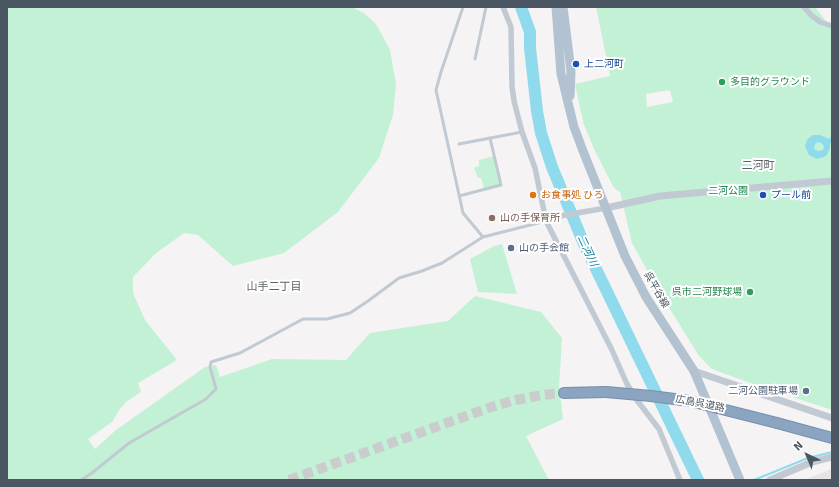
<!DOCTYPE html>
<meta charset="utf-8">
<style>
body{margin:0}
#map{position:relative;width:839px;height:487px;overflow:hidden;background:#f5f3f3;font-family:Signika,sans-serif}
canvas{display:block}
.frame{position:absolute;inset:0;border:8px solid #4a5661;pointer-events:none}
.north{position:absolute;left:787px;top:435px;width:40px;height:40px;-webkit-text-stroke:3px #fff;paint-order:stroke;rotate:316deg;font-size:11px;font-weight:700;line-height:16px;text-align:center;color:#4a5661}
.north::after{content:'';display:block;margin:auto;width:14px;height:18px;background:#4a5661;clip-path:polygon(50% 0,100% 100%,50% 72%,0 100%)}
</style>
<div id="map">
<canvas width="839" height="487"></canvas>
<div class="frame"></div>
<div class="north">N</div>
</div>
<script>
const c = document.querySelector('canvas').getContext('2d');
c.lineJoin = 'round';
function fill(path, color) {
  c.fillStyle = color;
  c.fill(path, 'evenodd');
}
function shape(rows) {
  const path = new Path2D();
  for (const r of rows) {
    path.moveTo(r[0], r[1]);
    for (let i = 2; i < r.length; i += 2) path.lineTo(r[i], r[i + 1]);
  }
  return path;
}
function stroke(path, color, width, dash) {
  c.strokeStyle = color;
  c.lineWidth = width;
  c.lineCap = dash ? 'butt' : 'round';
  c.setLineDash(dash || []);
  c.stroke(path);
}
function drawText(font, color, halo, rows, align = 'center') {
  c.font = font + ' Signika,"Noto Sans JP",sans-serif';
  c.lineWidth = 4;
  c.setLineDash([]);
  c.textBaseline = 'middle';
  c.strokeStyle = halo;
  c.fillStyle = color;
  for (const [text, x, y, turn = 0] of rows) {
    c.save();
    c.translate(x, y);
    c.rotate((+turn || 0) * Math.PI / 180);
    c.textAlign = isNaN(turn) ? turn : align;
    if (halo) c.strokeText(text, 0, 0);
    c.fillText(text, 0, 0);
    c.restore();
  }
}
fill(shape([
 [832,469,832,480,804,480]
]), '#e6e4e5');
fill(shape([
 [7,7,352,7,364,13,376,24,390,50,396,84,393,115,379,158,338,212,284,253,233,266,198,235,184,233,156,253,133,277,133,293,145,320,177,360,138,383,141,392,126,402,119,410,112,422,88,439,95,449,116,430,205,367,216,365,220,377,272,359,346,360,370,333,448,321,475,296,541,312,562,338,559,386,563,419,526,436,549,480,7,480],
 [596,7,815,7,832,29,832,410,761,387,712,369,699,356,657,288,632,243,620,192,614,188,595,151,584,125,580,108,575,84,610,76],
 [670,90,673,102,647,107,646,94],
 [494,156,500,184,484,189,481,178,478,178,474,168,479,166,479,160],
 [502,244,517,294,478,292,470,259,494,246]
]), '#c3f1d5');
fill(shape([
 [832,131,832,142,830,144,830,148,827,155,824,157,817,159,809,155,805,146,807,140,810,137,813,135,820,135,829,139,832,136],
 [820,142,824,146,823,150,819,151,815,150,814,147,816,143]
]), '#90daee');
stroke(shape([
 [754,480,808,458,832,452]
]), '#90daee', 2);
stroke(shape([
 [521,7,530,32,530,48,537,111,541,133,552,167,584,244,698,480]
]), '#90daee', 12);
stroke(shape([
 [289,480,491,407,516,400,542,395,564,393]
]), '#caccce', 10, [10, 5]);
const motorway = shape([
 [564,393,606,392],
 [777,423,832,438]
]);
stroke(motorway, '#7690ad', 12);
stroke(shape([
 [463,7,441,72,436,90,463,213,483,237],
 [475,59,486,7],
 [459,144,522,132],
 [459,196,501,185,490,138],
 [81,480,92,473,129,443,206,399,216,389,210,367,211,362,240,353,303,319,327,319,350,313,368,301,399,278,422,271,442,263,483,237,546,221]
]), '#c1cad2', 3);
stroke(shape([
 [503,7,511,27,512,86,514,101,522,132,535,168,546,221,611,348,627,384,636,399,659,429,680,480],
 [804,7,811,15,820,22,832,26],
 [546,221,554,217,606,208]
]), '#c1cad2', 5.5);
stroke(shape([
 [606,208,660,196,832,181],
 [694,371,832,418],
 [770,480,812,462,832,457]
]), '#c1cad2', 7);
stroke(shape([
 [556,7,561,74,574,127,583,151,625,256,646,297,694,371,740,480],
 [563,7,571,71,570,96]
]), '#b3c2d1', 9);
stroke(motorway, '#8ba5c1', 10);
const motorwayBridge = shape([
 [606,392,651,396,690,401,777,423]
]);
stroke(motorwayBridge, '#7690ad', 12, []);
stroke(motorwayBridge, '#8ba5c1', 10);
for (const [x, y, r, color] of [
 [576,64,4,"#1a4fb4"],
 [722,82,4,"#2e9e5b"],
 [533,195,4,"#e8710a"],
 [763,195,4,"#1a4fb4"],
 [492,218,4,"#8d6e63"],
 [511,248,4,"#5c6f8a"],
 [750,292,4,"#2e9e5b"],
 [806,391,4,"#5c6f8a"]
]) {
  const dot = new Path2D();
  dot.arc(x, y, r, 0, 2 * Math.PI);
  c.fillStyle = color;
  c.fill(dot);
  stroke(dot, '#fff', 1.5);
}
drawText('10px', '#164399', '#fff', [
 ["上二河町",584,64],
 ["プール前",771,195]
], 'left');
drawText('10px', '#27864d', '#fff', [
 ["多目的グラウンド",730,82],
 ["呉市二河野球場",742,292,"right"]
], 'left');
drawText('10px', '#17864f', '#fff', [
 ["二河公園",728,191]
]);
drawText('10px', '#c56008', '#fff', [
 ["お食事処 ひろ",541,195]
], 'left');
drawText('10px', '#785e54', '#fff', [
 ["山の手保育所",500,218]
], 'left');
drawText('10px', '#4e5e75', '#fff', [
 ["山の手会館",519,248],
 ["二河公園駐車場",798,391,"right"]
], 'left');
drawText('10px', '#4a5661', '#fff', [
 ["呉平谷線",656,290,60],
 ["広島呉道路",700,404,11]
]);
drawText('11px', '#5f6368', '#fff', [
 ["二河町",758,166],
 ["山手二丁目",274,287]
]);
drawText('italic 11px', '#0c7c9b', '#fff', [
 ["二河川",587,251,65]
]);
</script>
